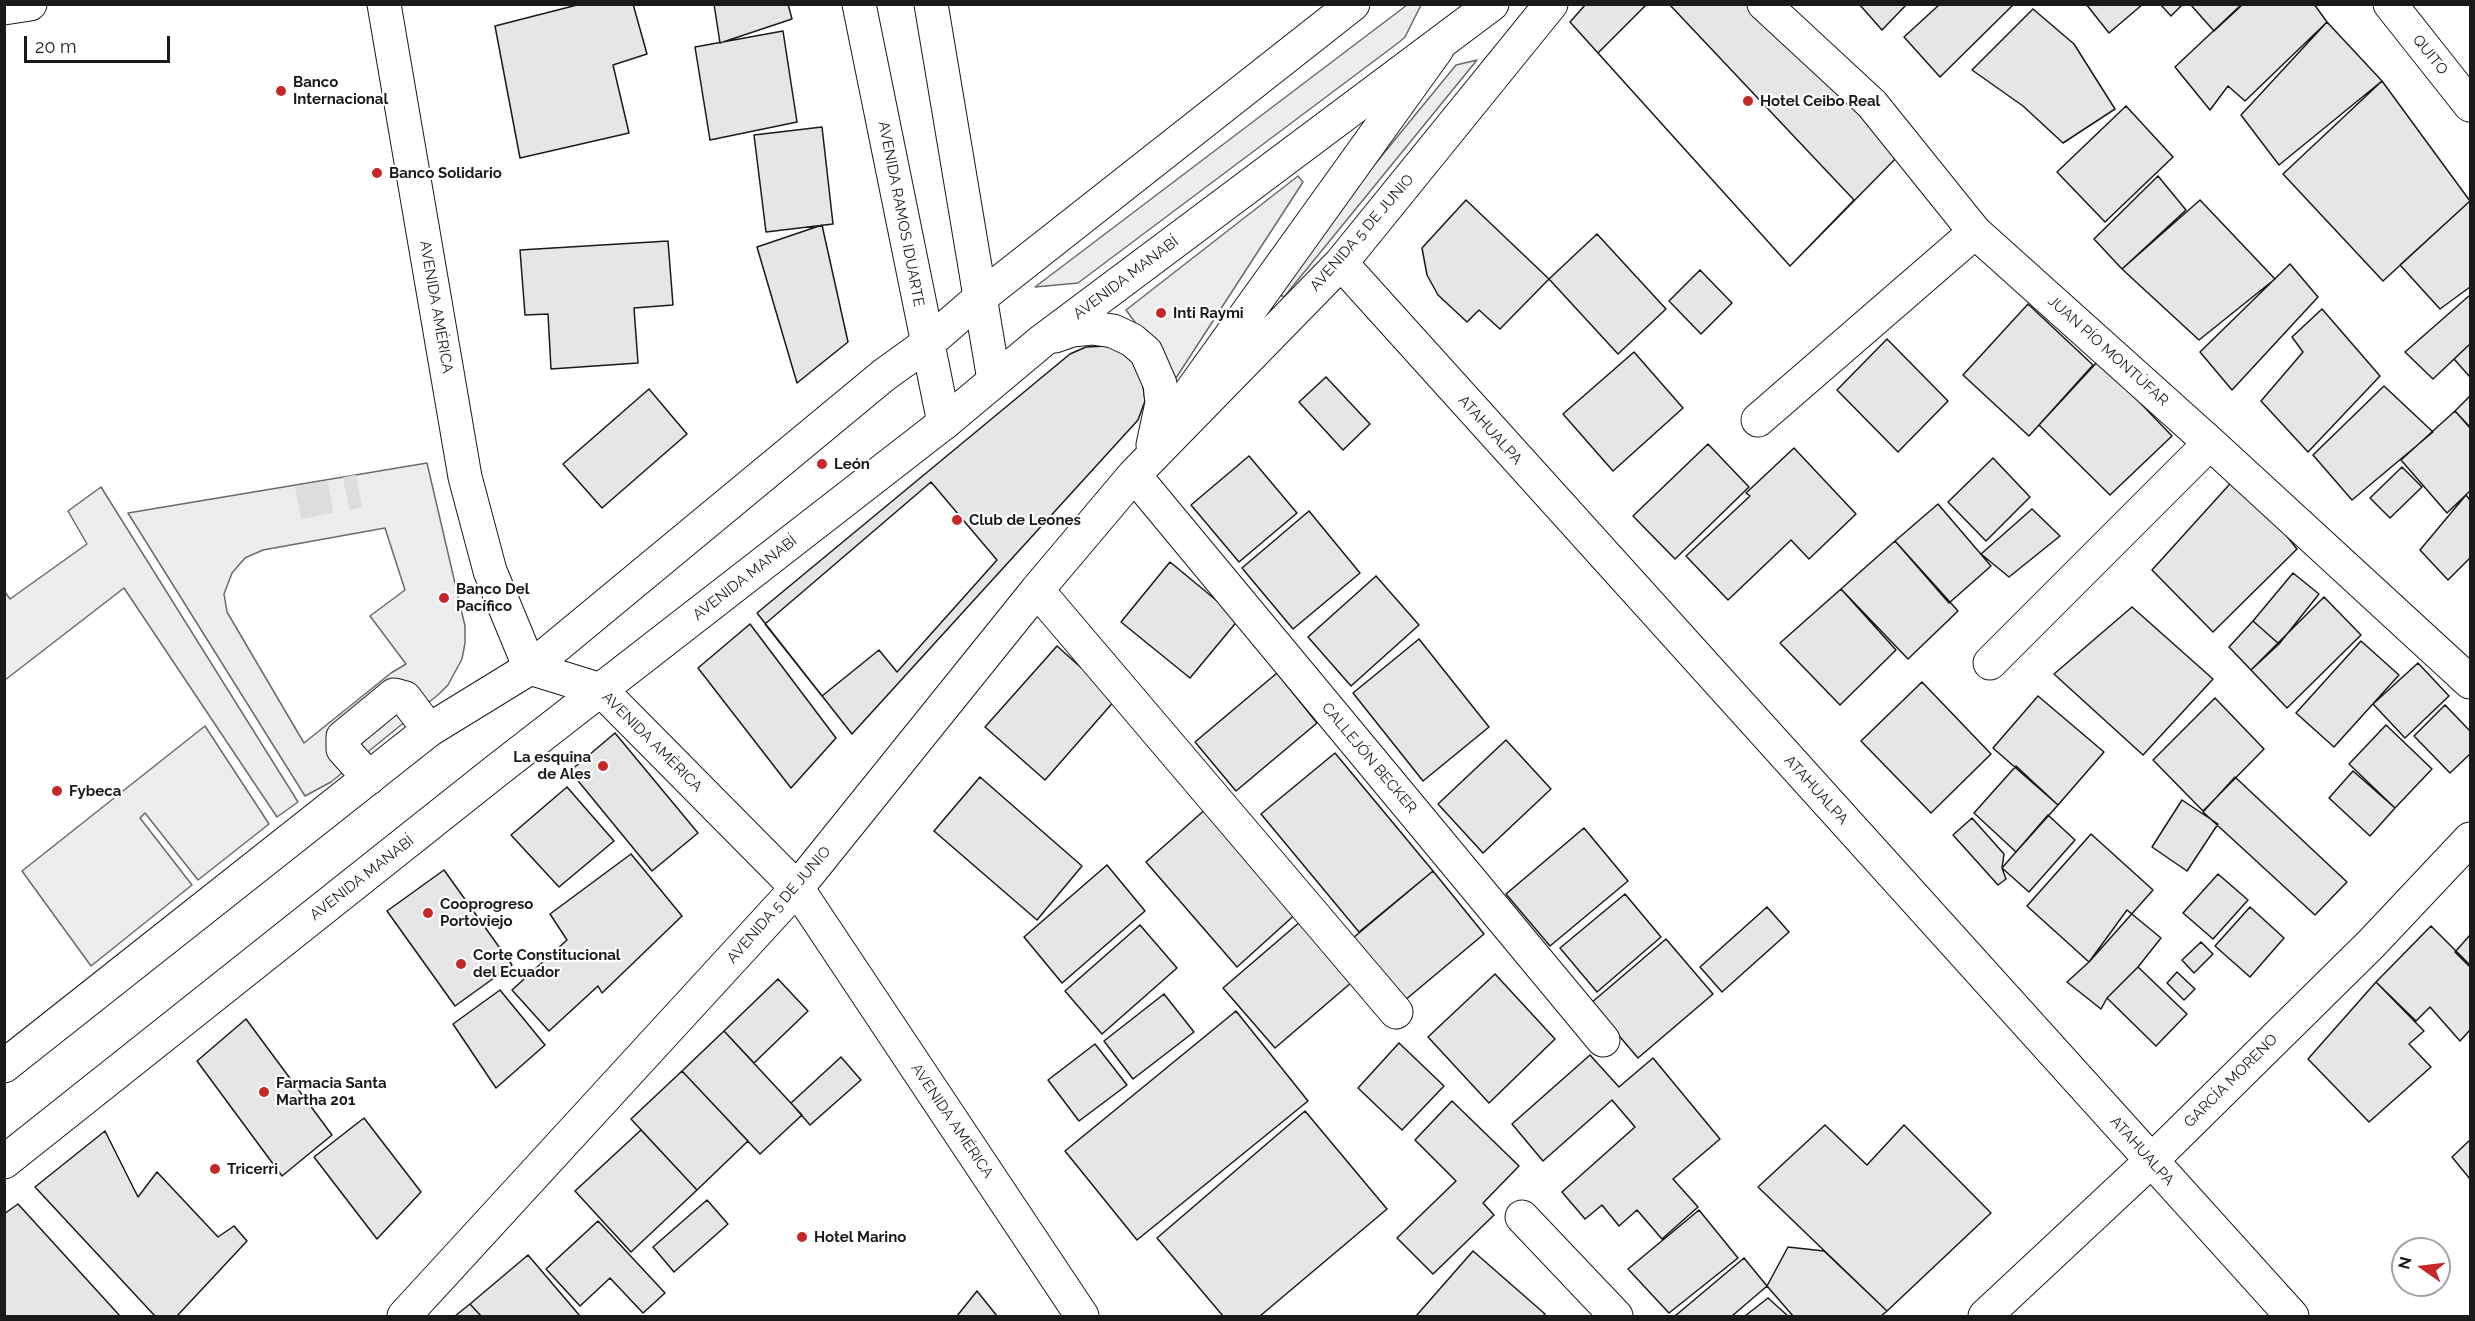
<!DOCTYPE html>
<meta charset="utf-8">
<style>
body{margin:0}
#map{position:relative;width:2475px;height:1321px;overflow:hidden;background:#fff;font-family:Raleway,sans-serif}
canvas{display:block}
.frame{position:absolute;inset:0;border:6px solid #1a1a1a;pointer-events:none}
.north{position:absolute;left:2391px;top:1237px;width:60px;height:60px;box-sizing:border-box;background:#fff;border:2px solid #a3a3a3;border-radius:50%;rotate:284deg;font-size:16px;font-weight:700;line-height:24px;text-align:center;color:#1a1a1a}
.north::after{content:'';display:block;margin:auto;width:21px;height:27px;background:#c62828;clip-path:polygon(50% 0,100% 100%,50% 72%,0 100%)}
.scale{position:absolute;left:24px;top:36px;width:146px;height:27px;box-sizing:border-box;border:3px solid #1a1a1a;border-top:0;padding-left:8px;font-size:18px;line-height:21px;white-space:nowrap;color:#1a1a1a;-webkit-text-stroke:4px #fff;paint-order:stroke}
</style>
<div id="map">
<canvas width="2475" height="1321"></canvas>
<div class="frame"></div>
<div class="north">N</div>
<div class="scale">20 m</div>
</div>
<script>
const c = document.querySelector('canvas').getContext('2d');
c.lineJoin = 'round';
function fill(path, color) {
  c.fillStyle = color;
  c.fill(path, 'evenodd');
}
function shape(rows) {
  const path = new Path2D();
  for (const r of rows) {
    path.moveTo(r[0], r[1]);
    for (let i = 2; i < r.length; i += 2) path.lineTo(r[i], r[i + 1]);
  }
  return path;
}
function stroke(path, color, width, dash) {
  c.strokeStyle = color;
  c.lineWidth = width;
  c.lineCap = dash ? 'butt' : 'round';
  c.setLineDash(dash || []);
  c.stroke(path);
}
function drawText(font, color, halo, rows, align = 'center') {
  c.font = font + ' Raleway,sans-serif';
  c.lineWidth = 4.5;
  c.setLineDash([]);
  c.textBaseline = 'middle';
  c.strokeStyle = halo;
  c.fillStyle = color;
  for (const [text, x, y, turn = 0] of rows) {
    c.save();
    c.translate(x, y);
    c.rotate((+turn || 0) * Math.PI / 180);
    c.textAlign = isNaN(turn) ? turn : align;
    if (halo) c.strokeText(text, 0, 0);
    c.fillText(text, 0, 0);
    c.restore();
  }
}
const built = shape([
 [1407,5,1421,5,1405,37,1398,43,1078,283,1035,287,1407,5],
 [1477,60,1284,297,1272,290,1456,65,1477,60],
 [1298,176,1303,182,1176,378,1126,310,1298,176],
 [427,463,465,626,465,643,462,659,448,685,439,694,331,782,305,796,128,513,427,463],
 [385,528,405,590,370,616,406,664,391,673,304,743,227,612,224,594,232,573,245,558,263,550,385,528],
 [101,487,298,802,277,817,124,588,5,680,5,592,10,599,87,544,68,511,101,487],
 [205,726,269,824,198,880,145,813,140,818,192,885,91,966,22,871,205,726]
]);
fill(built, '#ededed');
stroke(built, '#6a6a6a', 1.5);
const building = shape([
 [581,4,633,4,647,54,613,65,629,133,520,158,495,26,581,4],
 [714,4,788,4,792,19,720,43,714,4],
 [1586,4,1755,4,1904,150,1790,266,1570,22,1586,4],
 [1647,4,1669,4,1854,200,1790,266,1598,53,1647,4],
 [1859,4,1907,4,1882,30,1859,4],
 [1940,4,2014,4,1940,77,1904,37,1940,4],
 [2086,4,2143,4,2109,33,2086,4],
 [2160,4,2183,4,2171,16,2160,4],
 [2190,4,2239,4,2241,6,2214,31,2190,4],
 [2242,4,2314,4,2327,22,2245,101,2228,86,2210,110,2175,67,2242,4],
 [2033,9,2074,44,2115,109,2063,143,2023,106,1972,70,2033,9],
 [2327,22,2382,81,2279,165,2241,115,2327,22],
 [783,31,797,122,710,140,695,47,783,31],
 [2382,81,2470,201,2383,281,2283,174,2382,81],
 [2126,106,2173,157,2105,222,2057,172,2126,106],
 [822,127,833,224,766,232,754,135,822,127],
 [2158,176,2186,210,2122,269,2094,239,2158,176],
 [1466,200,1549,279,1500,329,1479,310,1467,322,1438,295,1427,275,1422,248,1466,200],
 [2200,200,2275,279,2199,340,2122,269,2200,200],
 [2470,201,2470,287,2440,309,2400,265,2470,201],
 [822,225,848,342,797,383,757,247,822,225],
 [1597,234,1666,309,1618,354,1549,279,1597,234],
 [668,241,673,305,634,308,638,363,551,369,548,314,525,315,520,250,668,241],
 [2290,264,2318,297,2232,390,2200,352,2290,264],
 [1700,270,1732,303,1701,334,1669,301,1700,270],
 [2470,295,2470,344,2433,379,2405,352,2470,295],
 [2028,304,2093,365,2029,436,1963,375,2028,304],
 [2322,309,2380,376,2308,452,2261,401,2303,352,2292,337,2322,309],
 [1887,339,1948,401,1898,452,1837,390,1887,339],
 [2470,344,2470,377,2454,359,2470,344],
 [1106,346,1122,351,1134,362,1142,379,1145,401,1138,420,852,734,757,613,1070,354,1086,347,1106,346],
 [1634,352,1683,408,1613,471,1563,414,1634,352],
 [2099,360,2172,436,2110,495,2039,425,2099,360],
 [1326,377,1370,424,1343,450,1299,402,1326,377],
 [2384,386,2433,432,2352,500,2313,455,2384,386],
 [649,389,687,434,602,508,563,464,649,389],
 [2470,396,2470,427,2455,411,2470,396],
 [2455,411,2470,428,2470,491,2447,513,2401,460,2455,411],
 [1708,444,1749,487,1675,559,1633,516,1708,444],
 [1794,448,1856,514,1809,559,1791,540,1728,600,1686,556,1750,496,1746,493,1794,448],
 [1249,456,1297,513,1239,562,1191,505,1249,456],
 [1993,458,2030,497,1986,541,1948,502,1993,458],
 [2402,467,2422,487,2390,518,2370,498,2402,467],
 [2238,475,2297,549,2213,632,2152,570,2238,475],
 [931,482,997,560,897,672,879,650,822,696,765,624,931,482],
 [2466,495,2470,500,2470,558,2448,580,2420,550,2466,495],
 [1938,504,1991,566,1949,603,1895,541,1938,504],
 [2032,509,2060,536,2009,577,1981,554,2032,509],
 [1309,511,1360,573,1293,629,1242,568,1309,511],
 [1895,541,1958,611,1908,659,1841,589,1895,541],
 [1170,562,1239,619,1190,678,1121,622,1170,562],
 [2293,573,2319,594,2279,644,2253,621,2293,573],
 [1376,576,1419,625,1351,686,1308,637,1376,576],
 [1841,589,1896,650,1840,705,1780,643,1841,589],
 [2324,597,2361,635,2287,708,2251,670,2324,597],
 [2132,607,2213,679,2143,755,2054,674,2132,607],
 [2253,621,2279,644,2251,670,2229,647,2253,621],
 [750,624,836,738,791,788,698,668,750,624],
 [1419,639,1489,727,1423,781,1353,693,1419,639],
 [2361,641,2399,675,2334,747,2296,713,2361,641],
 [1057,646,1116,699,1045,780,985,727,1057,646],
 [2418,663,2449,696,2405,738,2373,704,2418,663],
 [1277,673,1317,723,1236,791,1195,742,1277,673],
 [1922,682,1991,754,1931,813,1861,741,1922,682],
 [2038,696,2104,752,2058,805,1993,748,2038,696],
 [2215,698,2264,749,2203,811,2153,760,2215,698],
 [2445,705,2470,731,2470,754,2450,773,2414,736,2445,705],
 [2386,725,2432,769,2395,808,2349,764,2386,725],
 [615,733,698,833,652,871,570,771,615,733],
 [1506,740,1551,789,1483,853,1438,804,1506,740],
 [1335,753,1433,871,1359,932,1261,814,1335,753],
 [2016,766,2058,805,2016,852,1974,813,2016,766],
 [2353,771,2395,808,2370,836,2329,798,2353,771],
 [980,777,1082,866,1037,920,934,831,980,777],
 [2235,777,2347,882,2315,915,2203,812,2235,777],
 [567,787,614,841,559,887,511,835,567,787],
 [2182,800,2218,824,2187,871,2152,847,2182,800],
 [1208,807,1299,911,1237,967,1146,862,1208,807],
 [2048,815,2075,840,2029,892,2002,868,2048,815],
 [1972,818,2004,854,2002,868,2006,879,1998,885,1953,835,1972,818],
 [1584,828,1628,881,1550,946,1506,894,1584,828],
 [2091,834,2153,890,2089,962,2027,906,2091,834],
 [631,854,682,916,602,993,598,986,549,1031,512,990,567,940,550,914,631,854],
 [1107,865,1145,911,1062,983,1024,937,1107,865],
 [444,870,512,965,455,1006,387,911,444,870],
 [1433,871,1484,934,1404,1001,1353,938,1433,871],
 [2218,874,2248,900,2213,939,2183,913,2218,874],
 [1625,894,1661,937,1597,992,1560,948,1625,894],
 [1767,907,1789,932,1722,992,1700,967,1767,907],
 [2250,907,2284,938,2250,977,2215,946,2250,907],
 [2127,910,2161,938,2138,967,2107,998,2101,1009,2067,982,2089,962,2127,910],
 [1308,915,1359,976,1275,1048,1223,988,1308,915],
 [1140,925,1177,968,1102,1034,1065,991,1140,925],
 [2431,926,2470,965,2470,1030,2460,1041,2430,1007,2416,1021,2376,982,2431,926],
 [2470,935,2470,967,2455,952,2470,935],
 [1666,939,1713,994,1638,1058,1591,1003,1666,939],
 [2201,942,2213,954,2194,973,2182,960,2201,942],
 [2138,967,2187,1014,2156,1046,2107,998,2138,967],
 [2177,972,2195,989,2184,1000,2167,983,2177,972],
 [1495,974,1555,1039,1489,1103,1428,1037,1495,974],
 [778,979,808,1011,754,1063,724,1031,778,979],
 [2376,982,2424,1031,2409,1044,2431,1067,2369,1122,2308,1059,2376,982],
 [500,990,545,1045,496,1088,453,1024,500,990],
 [1164,994,1194,1032,1133,1079,1104,1041,1164,994],
 [1236,1011,1308,1101,1137,1240,1065,1151,1236,1011],
 [246,1019,332,1135,282,1176,197,1061,246,1019],
 [724,1031,802,1115,760,1154,682,1071,724,1031],
 [1399,1043,1444,1086,1402,1130,1358,1088,1399,1043],
 [1095,1044,1127,1085,1079,1121,1048,1080,1095,1044],
 [1590,1055,1619,1087,1653,1058,1720,1139,1673,1179,1698,1207,1662,1239,1637,1210,1619,1226,1602,1205,1585,1219,1562,1192,1635,1127,1612,1100,1543,1161,1512,1124,1590,1055],
 [841,1057,861,1080,810,1125,791,1103,841,1057],
 [682,1071,748,1141,697,1190,631,1119,682,1071],
 [1452,1101,1519,1166,1483,1203,1494,1215,1433,1274,1397,1238,1456,1181,1415,1140,1452,1101],
 [1305,1111,1387,1209,1260,1316,1223,1316,1157,1238,1305,1111],
 [364,1118,421,1192,377,1239,314,1157,364,1118],
 [1825,1125,1867,1165,1904,1125,1991,1213,1887,1311,1758,1187,1825,1125],
 [641,1130,697,1190,631,1252,575,1191,641,1130],
 [105,1131,138,1197,157,1172,218,1237,234,1226,247,1241,177,1316,155,1316,35,1187,105,1131],
 [2470,1140,2470,1179,2452,1157,2470,1140],
 [707,1200,728,1224,674,1272,653,1247,707,1200],
 [18,1204,120,1316,4,1316,4,1214,18,1204],
 [1699,1210,1738,1258,1669,1313,1628,1269,1699,1210],
 [598,1221,665,1293,643,1313,610,1278,580,1306,546,1269,598,1221],
 [1788,1247,1824,1251,1887,1311,1881,1316,1793,1316,1767,1286,1788,1247],
 [1473,1251,1545,1314,1543,1316,1416,1316,1473,1251],
 [528,1255,580,1316,481,1316,470,1304,528,1255],
 [1744,1258,1767,1286,1732,1316,1675,1316,1744,1258],
 [977,1291,997,1316,957,1316,977,1291],
 [1768,1298,1788,1316,1745,1316,1768,1298],
 [470,1304,481,1316,455,1316,470,1304]
]);
fill(building, '#e6e6e6');
stroke(building, '#1a1a1a', 1.5);
stroke(shape([
 [298,503,359,491]
]), '#ddd', 33, [33, 16]);
const minor = shape([
 [384,4,465,477,490,571,530,668,601,690,797,888,1082,1316],
 [859,4,944,423],
 [931,4,994,380],
 [1764,4,1872,104,1975,232,2210,443,2470,682],
 [2390,4,2470,105],
 [4,8,30,4],
 [1341,263,2292,1316],
 [1187,397,1437,49],
 [1758,420,1975,232],
 [1134,475,1603,1040],
 [1037,590,1396,1012],
 [1990,663,2210,443],
 [369,778,343,749,343,737,394,695,405,698,429,730],
 [1522,1217,1616,1316],
 [404,1316,797,888,1037,590,1134,475,1341,263,1551,4],
 [1985,1316,2151,1161,2371,944,2470,839]
]);
const major = shape([
 [1055,336,1072,330,1092,328,1113,331,1132,340,1146,352,1160,384,1162,403,1153,445],
 [4,1066,429,730,530,668,884,375,927,344,981,297,1353,4],
 [4,1162,496,771,944,423,1042,341,1492,4]
]);
stroke(minor, '#1a1a1a', 35);
stroke(major, '#1a1a1a', 35);
stroke(minor, '#fff', 33);
stroke(major, '#fff', 33);
for (const [x, y, r, color] of [
 [281,91,6,"#c62828"],
 [1748,101,6,"#c62828"],
 [377,173,6,"#c62828"],
 [1161,313,6,"#c62828"],
 [822,464,6,"#c62828"],
 [957,520,6,"#c62828"],
 [444,598,6,"#c62828"],
 [603,766,6,"#c62828"],
 [57,791,6,"#c62828"],
 [428,913,6,"#c62828"],
 [461,964,6,"#c62828"],
 [264,1092,6,"#c62828"],
 [215,1169,6,"#c62828"],
 [802,1237,6,"#c62828"]
]) {
  const dot = new Path2D();
  dot.arc(x, y, r, 0, 2 * Math.PI);
  c.fillStyle = color;
  c.fill(dot);
  stroke(dot, '#fff', 2);
}
drawText('15px', '#1a1a1a', '#fff', [
 ["QUITO",2430,55,51],
 ["AVENIDA RAMOS IDUARTE",901,214,79],
 ["AVENIDA 5 DE JUNIO",1362,233,-49],
 ["AVENIDA MANABÍ",1126,278,-37],
 ["AVENIDA AMÉRICA",436,307,80],
 ["JUAN PÍO MONTÚFAR",2108,351,42],
 ["ATAHUALPA",1490,430,48],
 ["AVENIDA MANABÍ",745,578,-38],
 ["AVENIDA AMÉRICA",652,742,45],
 ["CALLEJÓN BECKER",1369,758,50],
 ["ATAHUALPA",1816,790,48],
 ["AVENIDA MANABÍ",362,878,-38],
 ["AVENIDA 5 DE JUNIO",779,905,-49],
 ["GARCÍA MORENO",2231,1081,-45],
 ["AVENIDA AMÉRICA",952,1121,56],
 ["ATAHUALPA",2142,1151,48]
]);
drawText('bold 15px', '#1a1a1a', '#fff', [
 ["Banco",293,82],
 ["Internacional",293,99],
 ["Hotel Ceibo Real",1760,101],
 ["Banco Solidario",389,173],
 ["Inti Raymi",1173,313],
 ["León",834,464],
 ["Club de Leones",969,520],
 ["Banco Del",456,589],
 ["Pacífico",456,606],
 ["La esquina",591,757,"right"],
 ["de Ales",591,774,"right"],
 ["Fybeca",69,791],
 ["Cooprogreso",440,904],
 ["Portoviejo",440,921],
 ["Corte Constitucional",473,955],
 ["del Ecuador",473,972],
 ["Farmacia Santa",276,1083],
 ["Martha 201",276,1100],
 ["Tricerri",227,1169],
 ["Hotel Marino",814,1237]
], 'left');
</script>
